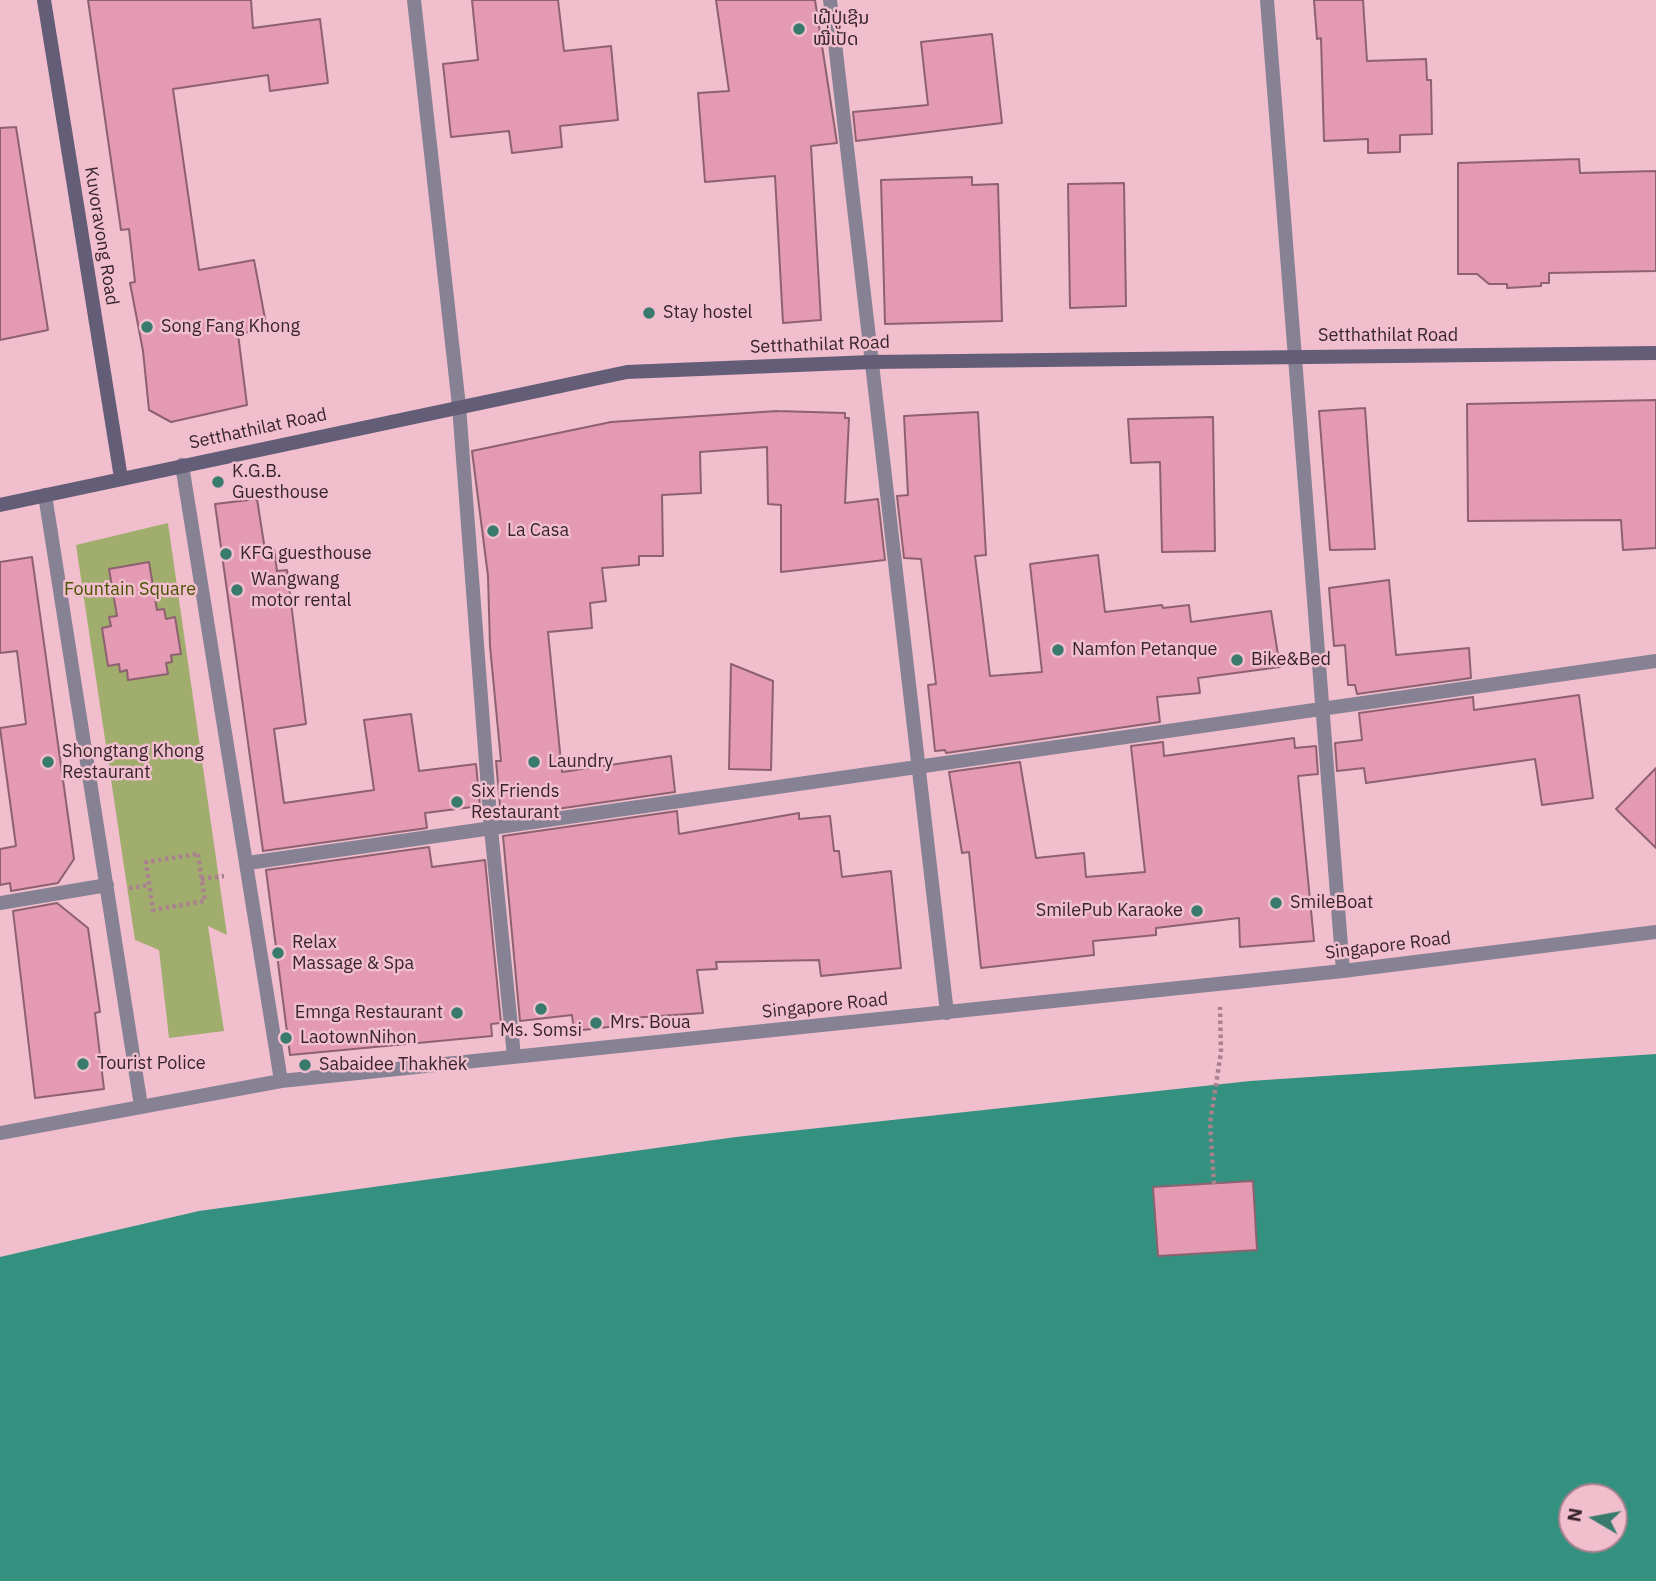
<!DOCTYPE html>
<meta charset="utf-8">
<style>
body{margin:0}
#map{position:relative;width:1656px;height:1581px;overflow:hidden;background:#f1bece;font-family:"IBM Plex Sans",sans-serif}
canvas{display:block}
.north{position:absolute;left:1558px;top:1483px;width:70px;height:70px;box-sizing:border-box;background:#f1bece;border:2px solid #a7818d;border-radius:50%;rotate:280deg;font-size:19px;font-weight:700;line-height:28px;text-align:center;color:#38252b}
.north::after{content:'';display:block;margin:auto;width:24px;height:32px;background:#387b6d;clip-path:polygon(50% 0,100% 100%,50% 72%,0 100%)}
</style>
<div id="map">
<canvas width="1656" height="1581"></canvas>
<div class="north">N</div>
</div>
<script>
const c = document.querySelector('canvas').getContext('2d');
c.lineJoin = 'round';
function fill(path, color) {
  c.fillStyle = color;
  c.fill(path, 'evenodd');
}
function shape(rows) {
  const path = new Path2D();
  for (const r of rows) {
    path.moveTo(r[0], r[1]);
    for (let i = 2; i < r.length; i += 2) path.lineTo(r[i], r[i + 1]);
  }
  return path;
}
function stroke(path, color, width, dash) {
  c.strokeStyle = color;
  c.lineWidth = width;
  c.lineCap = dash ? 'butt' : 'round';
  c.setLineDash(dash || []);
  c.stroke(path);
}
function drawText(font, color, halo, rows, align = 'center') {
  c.font = font + ' "IBM Plex Sans","Noto Sans Lao",sans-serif';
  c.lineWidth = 5;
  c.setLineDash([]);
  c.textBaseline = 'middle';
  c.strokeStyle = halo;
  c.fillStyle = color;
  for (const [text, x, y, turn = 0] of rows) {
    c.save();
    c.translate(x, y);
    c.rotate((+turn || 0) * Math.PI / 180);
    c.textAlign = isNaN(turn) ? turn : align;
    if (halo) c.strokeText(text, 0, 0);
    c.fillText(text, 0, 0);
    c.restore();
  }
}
fill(shape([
 [168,523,227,935,208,926,224,1031,169,1038,159,950,135,940,76,545]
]), '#a0ad6d');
fill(shape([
 [1656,1054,1656,1581,0,1581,0,1257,199,1211,736,1137,1250,1081],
 [1572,1497,1614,1497,1614,1539,1572,1539]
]), '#34917f');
const building = shape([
 [88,0,251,0,253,28,320,19,328,83,270,91,268,75,173,89,199,270,254,260,267,329,238,334,247,405,171,422,149,410,143,351,130,283,135,282,129,229,121,230,88,0],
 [472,0,558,0,564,51,611,46,618,120,560,126,562,147,512,153,509,131,451,137,443,64,478,60,472,0],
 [716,0,815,0,837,143,811,146,821,320,783,323,775,176,705,182,698,93,729,91,716,0],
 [1314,0,1363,0,1367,61,1426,59,1427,80,1431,80,1432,134,1400,135,1400,152,1368,153,1368,139,1324,141,1321,38,1317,39,1314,0],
 [992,34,1002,123,856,141,853,112,928,105,921,42,992,34],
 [16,127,48,330,0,340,0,128,16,127],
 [1579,159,1580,173,1656,171,1656,271,1549,273,1549,283,1541,283,1541,286,1507,288,1507,284,1489,284,1477,274,1458,274,1458,163,1579,159],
 [972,177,972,185,998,184,1002,321,885,324,881,180,972,177],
 [1124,183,1126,306,1070,308,1068,184,1124,183],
 [1656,400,1656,548,1623,550,1621,520,1468,521,1467,404,1656,400],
 [1365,408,1375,549,1330,550,1319,411,1365,408],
 [777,411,845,413,845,418,849,418,845,503,878,499,885,560,781,572,781,505,768,504,767,447,700,452,701,493,662,495,663,556,639,556,639,565,602,568,606,601,590,603,592,628,548,632,562,772,671,756,675,792,501,817,496,761,501,761,490,646,488,576,472,451,611,422,777,411],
 [978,412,986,555,975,556,990,676,1042,672,1030,564,1098,555,1105,612,1162,605,1163,608,1189,605,1191,622,1271,611,1280,667,1198,678,1200,693,1157,697,1160,722,946,753,945,750,935,751,928,685,936,684,921,559,904,558,897,496,908,495,904,416,978,412],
 [1213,417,1215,551,1162,552,1160,462,1131,463,1128,419,1213,417],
 [257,499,265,550,274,549,277,571,287,570,306,724,274,729,284,803,374,790,364,720,411,714,419,771,476,764,480,806,425,813,427,828,263,851,215,504,257,499],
 [32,557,74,859,58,883,11,891,10,883,0,885,0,849,16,846,0,728,26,724,17,651,0,653,0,562,32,557],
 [149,562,157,610,164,609,166,619,175,617,181,654,171,655,172,662,166,663,168,674,128,680,127,670,120,672,119,664,108,666,102,628,111,626,109,617,117,616,109,569,149,562],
 [1389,580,1396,655,1469,648,1471,678,1357,694,1355,685,1348,685,1345,645,1334,646,1329,588,1389,580],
 [731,664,773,681,771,770,729,769,731,664],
 [1579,695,1593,798,1542,805,1535,759,1366,783,1364,768,1337,771,1335,743,1362,740,1359,713,1473,697,1474,710,1579,695],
 [1294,738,1295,748,1316,746,1318,774,1298,776,1314,941,1240,947,1239,918,1156,928,1156,935,1093,941,1094,955,981,968,969,852,962,853,949,772,1020,762,1036,858,1084,853,1086,877,1145,872,1131,746,1163,742,1164,756,1294,738],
 [1656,768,1656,848,1616,809,1656,768],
 [677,811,679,834,799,813,799,819,830,816,834,851,839,851,842,877,891,871,901,968,821,976,819,960,716,962,717,969,697,970,703,1013,616,1019,617,1026,574,1031,572,1015,520,1021,503,836,677,811],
 [429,847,432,867,485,860,501,1023,491,1024,492,1036,290,1055,266,870,429,847],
 [57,903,88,928,100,1012,95,1013,104,1089,35,1098,13,911,57,903],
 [1253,1181,1257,1250,1158,1256,1153,1187,1253,1181]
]);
fill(building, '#e39ab2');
stroke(building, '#8e6170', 2);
stroke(shape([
 [198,854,205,901,153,910,146,862,198,854],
 [201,879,224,876],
 [129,888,149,885],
 [1214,1184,1210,1123,1221,1052,1220,1007]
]), '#a9828e', 4.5, [3.5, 3.5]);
stroke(shape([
 [414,0,459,406,491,829,514,1056],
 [830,0,947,1013],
 [1267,0,1343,971],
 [182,465,281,1081],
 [45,495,141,1106],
 [248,863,1656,661],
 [0,903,107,885],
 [0,1133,281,1081,1343,971,1656,932]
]), '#868294', 14);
stroke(shape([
 [44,0,121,478],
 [0,505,627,372,871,362,1656,353]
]), '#645d77', 14);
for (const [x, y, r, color] of [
 [799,29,7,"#387b6d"],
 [649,313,7,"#387b6d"],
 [147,327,7,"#387b6d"],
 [218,482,7,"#387b6d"],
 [493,531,7,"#387b6d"],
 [226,554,7,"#387b6d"],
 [237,590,7,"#387b6d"],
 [1058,650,7,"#387b6d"],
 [1237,660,7,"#387b6d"],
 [48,762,7,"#387b6d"],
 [534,762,7,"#387b6d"],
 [457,802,7,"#387b6d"],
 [1276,903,7,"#387b6d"],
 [1197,911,7,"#387b6d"],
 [278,953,7,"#387b6d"],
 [541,1009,7,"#387b6d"],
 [457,1013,7,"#387b6d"],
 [596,1023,7,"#387b6d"],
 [286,1038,7,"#387b6d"],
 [83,1064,7,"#387b6d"],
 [305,1065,7,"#387b6d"]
]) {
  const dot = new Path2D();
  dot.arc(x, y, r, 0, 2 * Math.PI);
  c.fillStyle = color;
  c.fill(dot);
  stroke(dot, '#f1bece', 2.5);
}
drawText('18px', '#38252b', '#f1bece', [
 ["ເຝີປູ່ເຊີນ",813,19],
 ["ໝີ່ເປັດ",813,40],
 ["Stay hostel",663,313],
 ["Song Fang Khong",161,327],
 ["K.G.B.",232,472],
 ["Guesthouse",232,493],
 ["La Casa",507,531],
 ["KFG guesthouse",240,554],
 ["Wangwang",251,580],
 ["motor rental",251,601],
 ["Namfon Petanque",1072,650],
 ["Bike&Bed",1251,660],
 ["Shongtang Khong",62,752],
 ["Restaurant",62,773],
 ["Laundry",548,762],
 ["Six Friends",471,792],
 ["Restaurant",471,813],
 ["SmileBoat",1290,903],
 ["SmilePub Karaoke",1183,911,"right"],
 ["Relax",292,943],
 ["Massage & Spa",292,964],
 ["Emnga Restaurant",443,1013,"right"],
 ["Mrs. Boua",610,1023],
 ["Ms. Somsi",541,1031,"center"],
 ["LaotownNihon",300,1038],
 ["Tourist Police",97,1064],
 ["Sabaidee Thakhek",319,1065]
], 'left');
drawText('18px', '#38252b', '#f1bece', [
 ["Kuvoravong Road",101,236,81],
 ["Setthathilat Road",1388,336],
 ["Setthathilat Road",820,345,-2],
 ["Setthathilat Road",258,429,-12],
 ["Singapore Road",1388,946,-7],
 ["Singapore Road",825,1006,-6]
]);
drawText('18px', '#495401', '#f1bece', [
 ["Fountain Square",130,590]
]);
</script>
